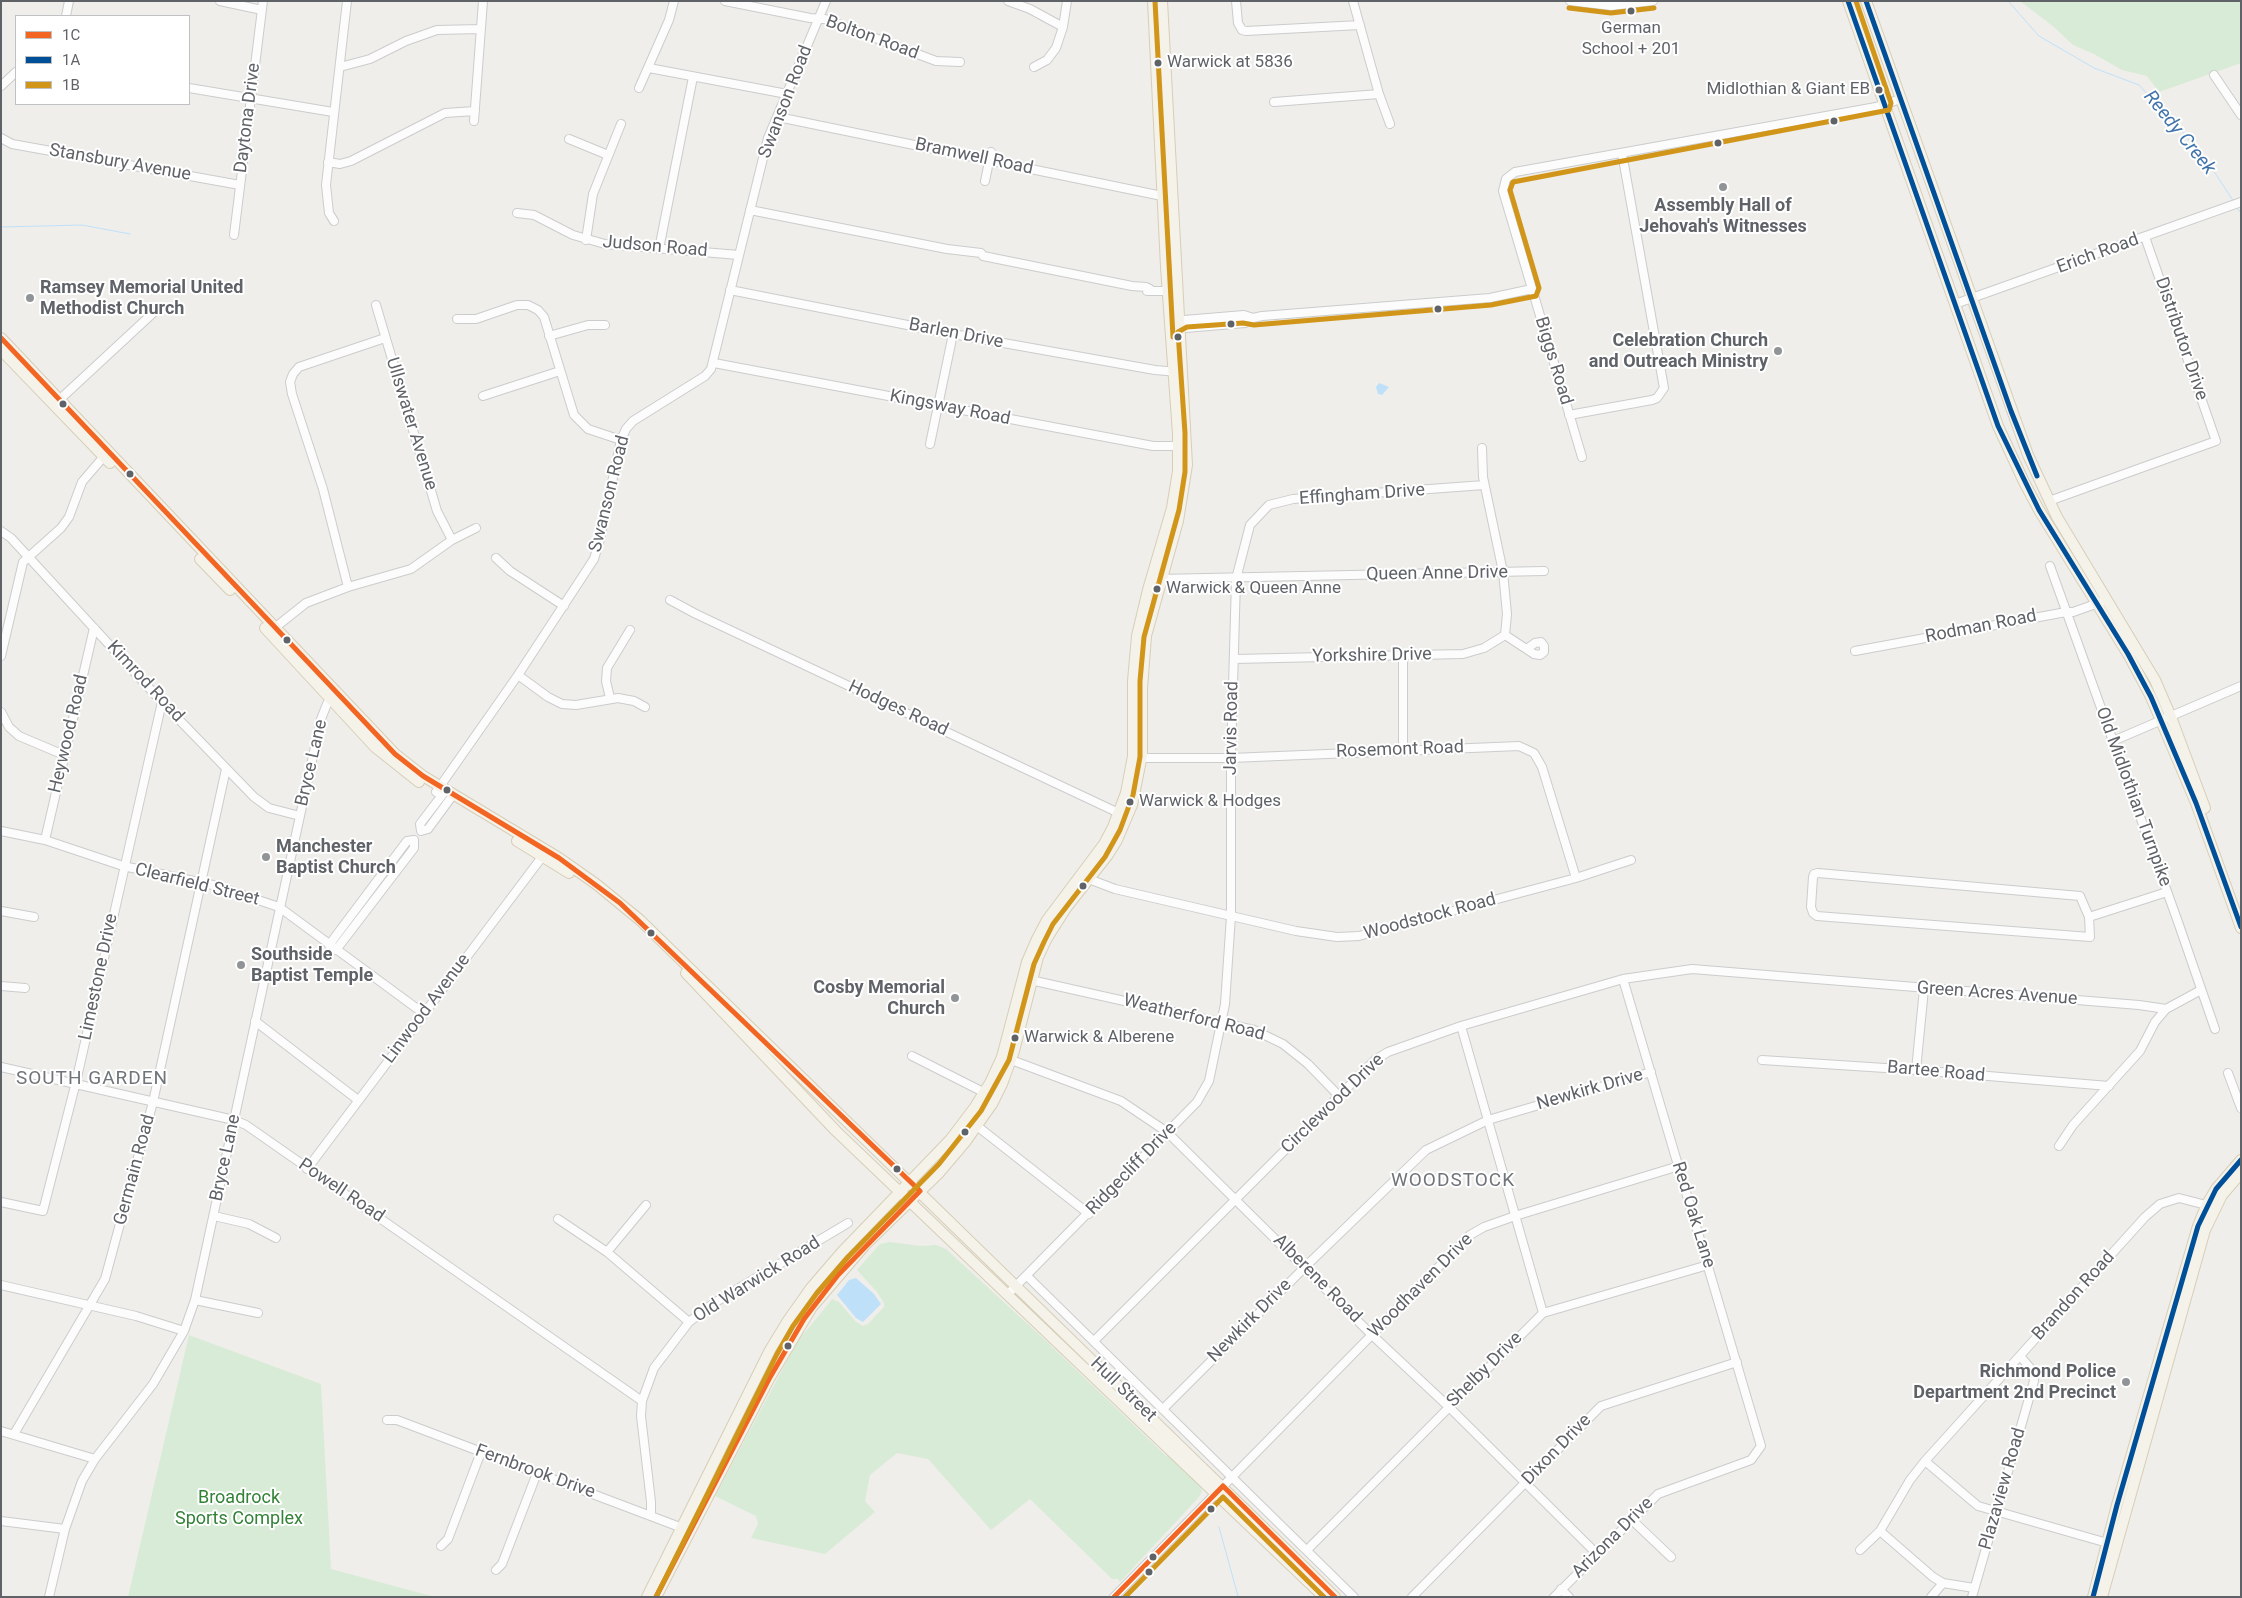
<!DOCTYPE html>
<style>
body{margin:0}
#map{position:relative;width:2242px;height:1598px;overflow:hidden;background:#efeeea;font-family:Roboto,sans-serif}
canvas{display:block}
.frame{position:absolute;inset:0;border:2px solid #5f6368;pointer-events:none}
.legend{position:absolute;left:15px;top:15px;width:175px;height:90px;box-sizing:border-box;background:#fff;border:1px solid #bfc1c3;margin:0;padding:6px 9px;list-style:none;font-size:15px;color:#5f6368}
.legend li{display:flex;align-items:center;gap:10px;height:25px}
.legend b{width:25px;border:1px solid #bfc1c3}
</style>
<div id="map">
<canvas width="2242" height="1598"></canvas>
<div class="frame"></div>
<ul class="legend">
<li><b style="height:6px;background:#f26522"></b>1C</li>
<li><b style="height:6px;background:#004f99"></b>1A</li>
<li><b style="height:6px;background:#d1951a"></b>1B</li>
</ul>
</div>
<script>
const c = document.querySelector('canvas').getContext('2d');
c.lineJoin = 'round';
function fill(path, color) {
  c.fillStyle = color;
  c.fill(path, 'evenodd');
}
function shape(rows) {
  const path = new Path2D();
  for (const r of rows) {
    path.moveTo(r[0], r[1]);
    for (let i = 2; i < r.length; i += 2) path.lineTo(r[i], r[i + 1]);
  }
  return path;
}
function stroke(path, color, width, dash) {
  c.strokeStyle = color;
  c.lineWidth = width;
  c.lineCap = dash ? 'butt' : 'round';
  c.setLineDash(dash || []);
  c.stroke(path);
}
function drawText(font, color, halo, rows, align = 'center') {
  c.font = font + ' Roboto,sans-serif';
  c.lineWidth = 4;
  c.setLineDash([]);
  c.textBaseline = 'middle';
  c.strokeStyle = halo;
  c.fillStyle = color;
  for (const [text, x, y, turn = 0] of rows) {
    c.save();
    c.translate(x, y);
    c.rotate((+turn || 0) * Math.PI / 180);
    c.textAlign = isNaN(turn) ? turn : align;
    if (halo) c.strokeText(text, 0, 0);
    c.fillText(text, 0, 0);
    c.restore();
  }
}
fill(shape([
 [2020,1,2241,1,2241,63,2159,92,2147,76,2122,70,2094,54,2073,45,2054,27],
 [890,1242,921,1246,936,1245,946,1249,1045,1340,1166,1456,1174,1458,1201,1487,1202,1491,1199,1497,1120,1582,1118,1579,1112,1579,1030,1499,991,1530,928,1459,897,1453,870,1475,865,1501,875,1512,825,1554,751,1538,758,1524,756,1516,715,1496,797,1342,830,1302,832,1299,839,1302,856,1322,863,1326,868,1324,884,1307,884,1303,877,1292,857,1270,880,1244],
 [189,1335,321,1384,331,1569,435,1597,128,1597]
]), '#d8ebd6');
fill(shape([
 [1379,383,1389,387,1382,395,1378,394,1376,387],
 [856,1278,874,1294,881,1304,863,1322,856,1318,837,1295,849,1280]
]), '#bfe0f9');
stroke(shape([
 [2008,1,2039,36,2094,68,2139,85,2181,130,2215,173,2234,202],
 [2237,208,2241,213],
 [1,227,82,225,130,234],
 [1219,1527,1238,1596]
]), '#bfe0f9', 1);
const minor = shape([
 [220,1,262,10],
 [725,1,810,18,825,19,936,61,960,62],
 [1008,1,1030,9,1063,27],
 [1236,1,1238,23,1242,30,1246,31,1360,25],
 [1353,1,1379,94,1390,124],
 [1570,1,1611,6,1653,1],
 [66,16,69,1],
 [340,67,370,59,406,41,437,30,480,29],
 [1034,67,1047,60,1056,48,1063,27,1067,1],
 [649,68,787,94],
 [2214,75,2241,115],
 [1,86,16,72],
 [189,88,333,112],
 [639,88,669,20,674,1],
 [1274,102,1379,94],
 [778,117,1167,197],
 [474,121,483,1],
 [1,138,12,144,240,185],
 [569,139,608,155],
 [328,162,340,164,351,161,445,113,475,111],
 [985,181,991,152],
 [750,210,947,249,981,253,983,256,1132,286,1146,287,1150,289],
 [517,213,534,215,573,235,605,244,739,255],
 [334,221,329,213,326,185,347,1],
 [234,235,263,1],
 [586,240,593,194,621,124],
 [659,249,693,77],
 [730,290,953,334,1155,370,1178,372],
 [1147,291,1173,291],
 [1955,304,2241,202],
 [376,305,437,511,452,540],
 [457,319,476,319,517,305,528,305,538,310,544,317,574,415,588,429,621,440],
 [1177,324,1184,320,1244,315,1253,318],
 [1179,324,1185,328,1245,323,1253,318,1262,316,1490,298,1532,289],
 [549,336,588,325,605,325],
 [714,363,1153,446,1183,446],
 [483,396,560,371],
 [57,402,153,313],
 [1569,415,1652,400,1657,398,1664,388,1622,153],
 [930,444,953,334],
 [1482,448,1483,477,1503,572,1507,614,1505,635],
 [1582,457,1503,191,1506,179,1515,172,1876,107,1901,99],
 [2049,501,2216,441,2145,237],
 [1,531,11,538,162,702,254,797,269,808,300,816],
 [496,558,510,571,564,606],
 [2050,566,2178,922,2215,1029],
 [1158,579,1544,571],
 [348,587,323,489,292,394,290,382,293,374,299,367,385,338],
 [670,600,696,614,1123,815],
 [272,630,306,603,348,587,411,569,452,540,476,528],
 [1505,635,1534,654,1540,655,1544,652,1544,646,1541,642,1535,643,1528,648],
 [1855,651,2066,612,2073,612,2107,600],
 [1,656,23,562,61,528,69,517,82,482,106,454],
 [1403,656,1403,750],
 [1234,659,1463,654,1484,648,1505,635],
 [518,675,548,697,562,704,576,705,618,698,634,701,645,707],
 [610,698,606,681,607,668,630,630],
 [1,712,9,727,19,736,64,755],
 [2113,741,2241,686],
 [1137,758,1231,758,1519,746,1534,753,1542,767,1576,878],
 [446,790,420,824,421,831,428,829,453,795],
 [436,792,518,675,594,559,600,539,621,440,626,429,633,421,705,376,711,369,768,138,826,1],
 [1,831,45,840,123,866,213,885,279,907,423,1013],
 [45,840,94,628],
 [1818,873,2080,896,2089,917,2090,937,1817,916,1813,913,1811,907,1813,877,1814,874,1818,873],
 [1086,878,1115,889,1296,931,1337,937,1359,936,1576,878,1631,860],
 [1,911,34,917],
 [2089,917,2167,892],
 [329,945,407,841,414,840,414,848,336,950],
 [1032,978,1035,981,1254,1030,1283,1044,1308,1064,1338,1095],
 [1,986,25,988],
 [255,1021,358,1100],
 [1461,1026,1543,1313],
 [912,1056,995,1098],
 [1006,1058,1121,1101,1167,1132,1372,1335,1449,1407,1597,1554],
 [1762,1060,1916,1070,2109,1086],
 [1,1067,234,1120,246,1125,642,1401],
 [1916,1070,1924,989],
 [2228,1073,2241,1108],
 [977,1126,1089,1214],
 [2059,1146,2073,1125,2140,1051,2155,1022,2166,1009],
 [307,1169,545,853],
 [1,1202,43,1211,76,1082,162,702],
 [214,1216,249,1224,276,1238],
 [558,1219,607,1252,689,1322],
 [607,1252,646,1205],
 [1027,1276,1354,1597],
 [1,1285,136,1316,184,1331],
 [1007,1295,1197,1102,1209,1081,1225,1004,1231,916,1231,758,1236,579,1250,525,1269,505,1293,499,1484,485],
 [195,1300,258,1313],
 [1094,1341,1375,1060,1388,1052,1461,1026,1623,979,1692,969,2139,1005,2166,1009,2201,990],
 [1163,1409,1305,1267,1426,1150,1488,1120,1651,1072],
 [387,1420,397,1420,685,1529],
 [1,1431,95,1459],
 [14,1434,105,1279,153,1102,226,769],
 [1925,1461,1978,1506,2111,1544],
 [651,1515,651,1502,641,1416,642,1401,654,1368,689,1322,714,1303,848,1223],
 [1631,1519,1671,1557],
 [1,1521,65,1529],
 [1880,1531,1933,1577,1943,1583,1974,1588],
 [441,1546,448,1539,481,1452],
 [1307,1550,1543,1313,1708,1265],
 [1860,1550,1880,1531,1910,1480,1925,1461,2145,1217,2160,1204,2179,1198,2210,1206],
 [496,1570,502,1564,537,1473],
 [1561,1589,1569,1597],
 [49,1597,65,1529,82,1481,95,1459,153,1384,184,1331,195,1300,321,719,327,704,333,696],
 [1114,1597,1470,1235,1484,1227,1515,1216,1679,1166],
 [1412,1597,1601,1406,1737,1362],
 [1554,1597,1658,1494,1751,1460,1761,1446,1623,979],
 [1931,1597,1943,1583],
 [1972,1597,2034,1381,2032,1370,2020,1356]
]);
const major = shape([
 [1848,1,1998,426,2024,482,2039,510,2128,654,2151,697,2196,803,2241,928],
 [1866,1,2028,455,2057,517,2155,680,2171,717,2205,808],
 [1,338,395,754,423,776,559,858,596,884,640,920,1335,1597],
 [1,350,110,463],
 [200,559,230,590],
 [265,628,375,747,419,782],
 [517,841,569,873],
 [686,973,836,1131,1324,1597],
 [647,1597,770,1350,787,1322,811,1288,842,1252,950,1140,975,1107,990,1083,1002,1057,1027,962,1037,939,1047,920,1104,844,1113,827,1126,793,1133,756,1133,681,1137,636,1148,590,1172,508,1178,471,1178,434,1166,267,1153,1],
 [656,1597,769,1379,812,1307,865,1245,938,1174,966,1141,992,1104,1002,1084,1014,1051,1038,957,1047,938,1066,908,1107,856,1117,840,1132,805,1142,755,1142,689,1146,636,1178,521,1187,465,1162,1],
 [2093,1597,2117,1505,2198,1226,2207,1204,2216,1189,2241,1160],
 [2102,1597,2205,1230,2222,1195,2241,1173]
]);
stroke(minor, '#cbcccc', 10);
stroke(major, '#d7ceb8', 12);
stroke(minor, '#fdfcfc', 8);
stroke(major, '#f4f2e9', 10);
stroke(shape([
 [1,338,395,754,423,776,559,858,620,903,920,1191],
 [1223,1486,1335,1597],
 [656,1597,769,1379,804,1319,838,1275,920,1191],
 [1114,1597,1223,1486]
]), '#f26522', 5);
stroke(shape([
 [1848,1,1998,426,2039,510,2128,654,2151,697,2196,803,2241,927],
 [1866,1,2011,411,2037,476],
 [2093,1597,2117,1505,2198,1226,2216,1189,2241,1160]
]), '#004f99', 5);
stroke(shape([
 [1155,1,1173,337],
 [1569,8,1611,13,1654,8],
 [656,1597,777,1354,793,1326,817,1293,848,1257,939,1164,981,1111,1009,1060,1034,964,1044,942,1053,924,1105,857,1120,830,1133,795,1140,757,1140,681,1144,637,1179,510,1185,472,1185,433,1178,332,1187,327,1243,323,1254,325,1491,305,1536,296,1539,288,1510,190,1513,182,1889,110,1891,103,1856,1],
 [1125,1597,1223,1497,1324,1597]
]), '#d1951a', 5);
for (const [x, y, r, color] of [
 [1631,11,4.5,"#5f6368"],
 [1158,63,4.5,"#5f6368"],
 [1879,90,4.5,"#5f6368"],
 [1834,121,4.5,"#5f6368"],
 [1718,143,4.5,"#5f6368"],
 [1723,187,5,"#919496"],
 [30,298,5,"#919496"],
 [1438,309,4.5,"#5f6368"],
 [1231,324,4.5,"#5f6368"],
 [1178,337,4.5,"#5f6368"],
 [1778,351,5,"#919496"],
 [63,404,4.5,"#5f6368"],
 [130,474,4.5,"#5f6368"],
 [1157,589,4.5,"#5f6368"],
 [287,640,4.5,"#5f6368"],
 [447,790,4.5,"#5f6368"],
 [1130,802,4.5,"#5f6368"],
 [266,857,5,"#919496"],
 [1083,886,4.5,"#5f6368"],
 [651,933,4.5,"#5f6368"],
 [241,965,5,"#919496"],
 [955,998,5,"#919496"],
 [1015,1038,4.5,"#5f6368"],
 [965,1132,4.5,"#5f6368"],
 [897,1169,4.5,"#5f6368"],
 [788,1346,4.5,"#5f6368"],
 [2126,1382,5,"#919496"],
 [1211,1509,4.5,"#5f6368"],
 [1153,1557,4.5,"#5f6368"],
 [1149,1572,4.5,"#5f6368"]
]) {
  const dot = new Path2D();
  dot.arc(x, y, r, 0, 2 * Math.PI);
  c.fillStyle = color;
  c.fill(dot);
  stroke(dot, '#fff', 2);
}
drawText('17px', '#5f6368', '#fff', [
 ["German",1631,29,"center"],
 ["School + 201",1631,50,"center"],
 ["Warwick at 5836",1167,63],
 ["Midlothian & Giant EB",1870,90,"right"],
 ["Warwick & Queen Anne",1166,589],
 ["Warwick & Hodges",1139,802],
 ["Warwick & Alberene",1024,1038]
], 'left');
drawText('18px', '#5f6368', '#fff', [
 ["Bolton Road",872,38,20],
 ["Swanson Road",786,102,-69],
 ["Daytona Drive",248,118,-83],
 ["Bramwell Road",974,157,12],
 ["Stansbury Avenue",120,163,10],
 ["Judson Road",655,247,5],
 ["Erich Road",2098,254,-20],
 ["Barlen Drive",956,334,11],
 ["Distributor Drive",2181,339,71],
 ["Biggs Road",1553,361,73],
 ["Kingsway Road",950,408,11],
 ["Ullswater Avenue",411,424,73],
 ["Swanson Road",610,494,-76],
 ["Effingham Drive",1362,495,-4],
 ["Queen Anne Drive",1437,574,-1],
 ["Rodman Road",1981,627,-11],
 ["Yorkshire Drive",1372,656,-1],
 ["Kimrod Road",145,682,47],
 ["Hodges Road",898,709,25],
 ["Jarvis Road",1232,728,-89],
 ["Heywood Road",69,734,-77],
 ["Rosemont Road",1400,750,-2],
 ["Bryce Lane",312,763,-77],
 ["Old Midlothian Turnpike",2133,797,70],
 ["Clearfield Street",197,885,14],
 ["Woodstock Road",1430,917,-15],
 ["Limestone Drive",99,977,-78],
 ["Green Acres Avenue",1997,994,4],
 ["Linwood Avenue",427,1009,-53],
 ["Weatherford Road",1194,1018,14],
 ["Bartee Road",1936,1072,5],
 ["Newkirk Drive",1590,1090,-16],
 ["Circlewood Drive",1333,1104,-44],
 ["Bryce Lane",226,1158,-78],
 ["Ridgecliff Drive",1132,1169,-46],
 ["Germain Road",135,1170,-75],
 ["Powell Road",341,1191,34],
 ["Red Oak Lane",1693,1215,73],
 ["Alberene Road",1317,1279,45],
 ["Old Warwick Road",757,1280,-32],
 ["Woodhaven Drive",1421,1286,-45],
 ["Brandon Road",2074,1296,-48],
 ["Newkirk Drive",1250,1321,-45],
 ["Shelby Drive",1485,1370,-45],
 ["Hull Street",1123,1390,44],
 ["Dixon Drive",1557,1450,-46],
 ["Fernbrook Drive",535,1472,20],
 ["Plazaview Road",2003,1489,-74],
 ["Arizona Drive",1613,1538,-45]
]);
drawText('bold 18px', '#5f6368', '#fff', [
 ["Assembly Hall of",1723,206,"center"],
 ["Jehovah's Witnesses",1723,227,"center"],
 ["Ramsey Memorial United",40,288],
 ["Methodist Church",40,309],
 ["Celebration Church",1768,341,"right"],
 ["and Outreach Ministry",1768,362,"right"],
 ["Manchester",276,847],
 ["Baptist Church",276,868],
 ["Southside",251,955],
 ["Baptist Temple",251,976],
 ["Cosby Memorial",945,988,"right"],
 ["Church",945,1009,"right"],
 ["Richmond Police",2116,1372,"right"],
 ["Department 2nd Precinct",2116,1393,"right"]
], 'left');
drawText('18px', '#348238', '#fff', [
 ["Broadrock",239,1498],
 ["Sports Complex",239,1519]
]);
drawText('italic 19px', '#4174aa', '#fff', [
 ["Reedy Creek",2179,133,51]
]);
c.letterSpacing = '1px';
drawText('19px', '#70757a', '#fff', [
 ["SOUTH GARDEN",92,1079],
 ["WOODSTOCK",1453,1181]
]);
c.letterSpacing = '0px';
</script>
